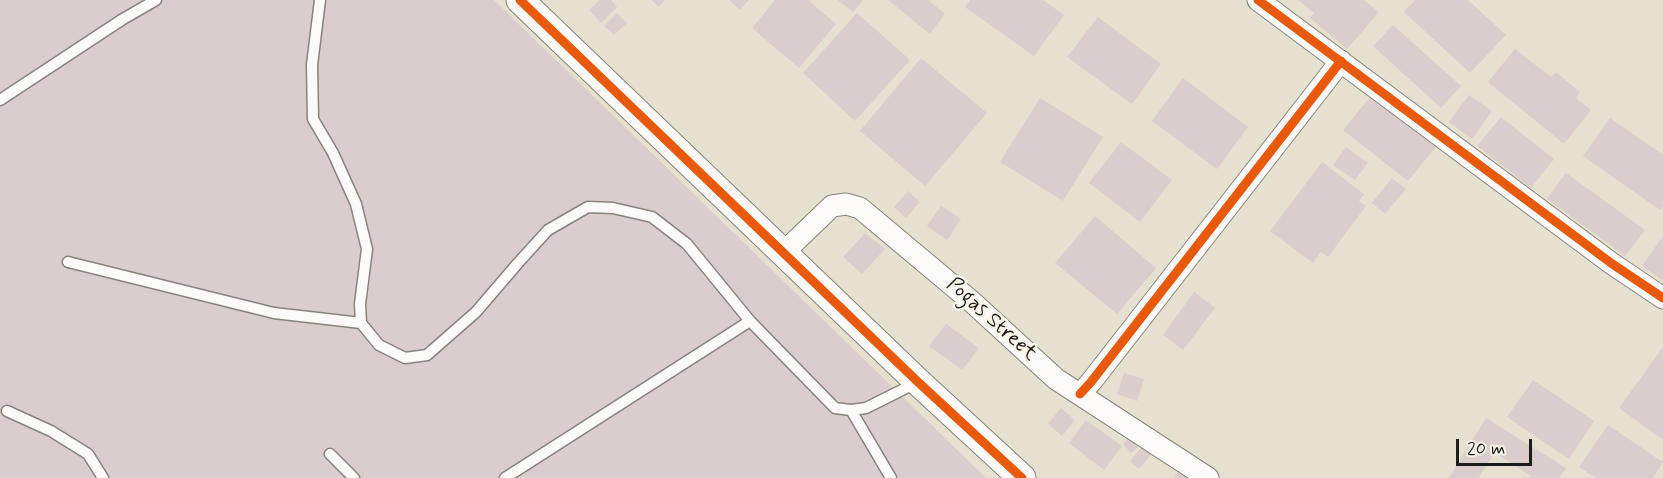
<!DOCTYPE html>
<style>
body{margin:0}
#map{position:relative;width:1663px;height:478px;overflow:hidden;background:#e5e0d0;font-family:Mynerve,sans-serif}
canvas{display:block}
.scale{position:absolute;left:1456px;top:439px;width:76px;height:27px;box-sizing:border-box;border:3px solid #1c1c1c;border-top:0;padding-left:8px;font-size:18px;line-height:21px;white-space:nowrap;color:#1c1c1c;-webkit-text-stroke:4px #f7f3e8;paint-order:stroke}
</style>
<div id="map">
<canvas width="1663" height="478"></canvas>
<div class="scale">20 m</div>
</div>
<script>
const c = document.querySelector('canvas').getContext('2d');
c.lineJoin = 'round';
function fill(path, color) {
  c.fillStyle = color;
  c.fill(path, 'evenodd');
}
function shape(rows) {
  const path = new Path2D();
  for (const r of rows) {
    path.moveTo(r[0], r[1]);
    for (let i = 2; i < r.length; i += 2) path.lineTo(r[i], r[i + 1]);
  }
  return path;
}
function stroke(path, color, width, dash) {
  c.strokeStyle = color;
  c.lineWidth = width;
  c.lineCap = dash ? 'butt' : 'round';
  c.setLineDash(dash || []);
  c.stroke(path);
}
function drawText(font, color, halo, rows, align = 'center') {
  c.font = font + ' Mynerve,sans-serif';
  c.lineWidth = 5;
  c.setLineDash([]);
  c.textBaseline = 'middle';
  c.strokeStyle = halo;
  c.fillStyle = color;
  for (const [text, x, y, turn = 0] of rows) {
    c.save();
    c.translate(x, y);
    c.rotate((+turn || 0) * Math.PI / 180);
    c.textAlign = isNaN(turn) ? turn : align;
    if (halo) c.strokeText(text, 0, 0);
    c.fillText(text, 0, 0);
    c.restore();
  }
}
fill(shape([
 [0,0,494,0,986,478,0,478]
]), '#dacdce');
fill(shape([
 [341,0,369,0,359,20,337,8],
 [441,0,470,0,454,14],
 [474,0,514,38,498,54,458,16],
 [600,0,611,0,617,7,601,23,589,10],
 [652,0,665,0,658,7],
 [729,0,749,0,740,10],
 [775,0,808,0,836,24,799,68,752,28],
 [838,0,863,0,853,12],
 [888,0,928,0,945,14,930,34],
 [970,0,1043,0,1064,15,1034,56,965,7],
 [1298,0,1364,0,1379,12,1347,49,1310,18,1314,13],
 [1415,0,1468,0,1506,35,1470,73,1404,12],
 [617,13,627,23,614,35,604,26],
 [857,13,910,60,855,121,803,73],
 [1098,17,1161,64,1132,104,1067,57],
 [1393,25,1461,86,1441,108,1373,46],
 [1515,49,1551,77,1556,72,1580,92,1576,98,1591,110,1564,144,1488,82],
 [921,58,987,113,925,186,860,131],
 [1183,78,1248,127,1217,169,1152,121],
 [1374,92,1439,143,1408,181,1343,130],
 [565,95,578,108,563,125,549,112],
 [1469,95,1492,111,1472,139,1449,122],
 [1040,98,1103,137,1063,201,1000,162],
 [582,112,596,125,581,140,568,127],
 [1501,117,1554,159,1531,188,1477,146],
 [1610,118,1663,155,1663,206,1660,210,1583,156],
 [447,126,460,134,450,150,438,143],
 [423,137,451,159,438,175,410,153],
 [1121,142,1172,180,1140,222,1089,183],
 [1346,147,1368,163,1355,180,1333,165],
 [1322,162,1364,194,1359,201,1366,206,1328,257,1321,252,1313,263,1270,231],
 [653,167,665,180,648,197,635,185],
 [1566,173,1645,230,1625,256,1547,199],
 [1392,178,1406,189,1385,214,1372,203],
 [673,183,690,198,672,219,654,204],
 [908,191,920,202,906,218,894,207],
 [941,206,961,219,947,240,927,226],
 [496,215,521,240,476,285,451,260],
 [1095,216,1156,268,1117,314,1055,263],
 [711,220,726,235,709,253,694,239],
 [865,233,885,249,862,274,843,257],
 [1663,236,1663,281,1642,266],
 [743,248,757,263,736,283,722,268],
 [764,275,784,297,763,315,743,294],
 [1194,292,1215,308,1183,350,1163,335],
 [783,299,797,313,780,329,766,315],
 [946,324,979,348,962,370,929,346],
 [1663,347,1663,440,1619,408],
 [1124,373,1144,379,1137,401,1117,394],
 [1533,380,1594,421,1569,459,1507,417],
 [440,385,460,410,443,424,422,399],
 [1061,408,1075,420,1062,436,1048,424],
 [1486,418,1566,468,1559,478,1529,478,1531,476,1495,453,1478,478,1449,478],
 [1086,420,1122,446,1104,470,1069,443],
 [1608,425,1663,462,1653,478,1596,478,1579,467],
 [1131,436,1140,445,1131,453,1123,444],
 [1142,447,1151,455,1139,469,1130,461],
 [1179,471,1187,478,1173,478]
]), '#d9cecc');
const service = shape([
 [320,0,312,65,313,119,333,153,356,204,367,249,360,304,361,323,379,345,405,358,427,355,476,312,518,263,548,230,588,207,613,208,652,217,687,244,750,321,835,408,851,410,866,408,918,382],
 [0,100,123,19,156,0],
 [68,262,274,313,361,323],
 [851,410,891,478],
 [7,411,51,431,88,454,103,478],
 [330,454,354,478],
 [505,478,750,321]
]);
const minor = shape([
 [1258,0,1611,263,1663,298],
 [784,252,832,206,846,204,860,208,971,301,1056,379,1208,478],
 [1080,394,1091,382,1341,61]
]);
const tertiary = shape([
 [520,0,918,382,1022,478]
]);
stroke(service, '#87847c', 13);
stroke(minor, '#87847c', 23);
stroke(tertiary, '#87847c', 29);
stroke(service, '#fbfaf8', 10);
stroke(minor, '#fbfaf8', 21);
stroke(tertiary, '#fbfaf8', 27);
stroke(shape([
 [520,0,918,382,1022,478],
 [1258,0,1611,263,1663,298],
 [1080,394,1091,382,1341,61]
]), '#e8590c', 9);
drawText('21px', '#1c1c1c', '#f7f3e8', [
 ["Pogas Street",991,320,42]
]);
</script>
